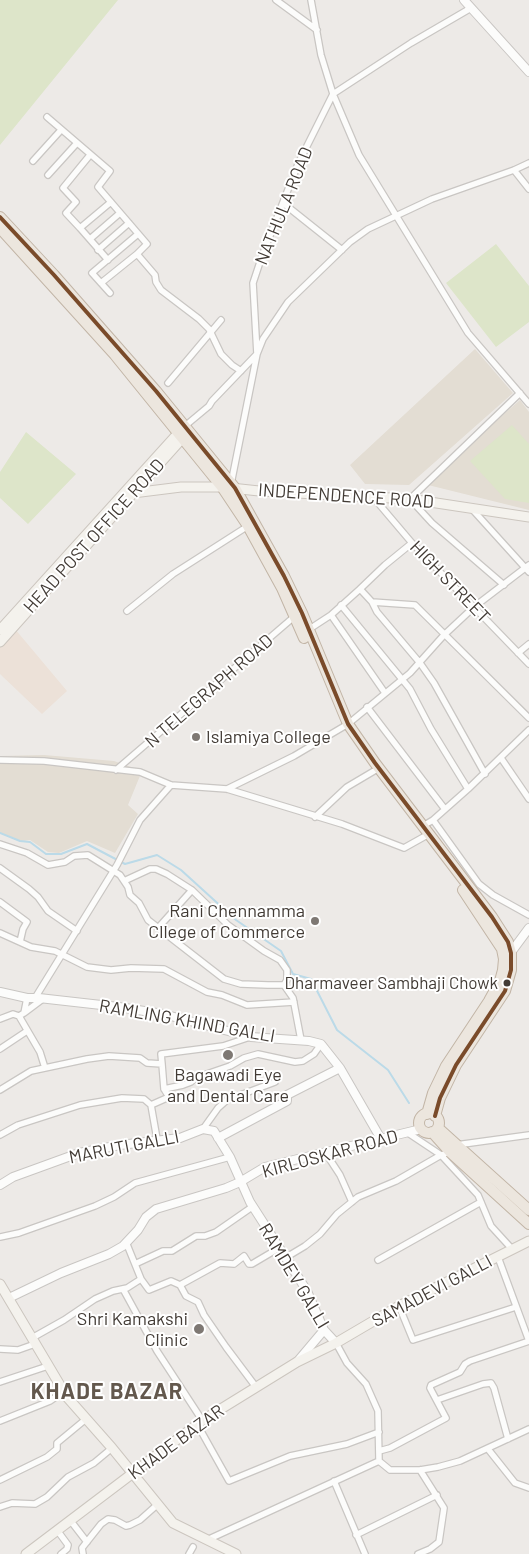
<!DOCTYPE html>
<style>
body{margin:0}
canvas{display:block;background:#edeae7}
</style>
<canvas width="529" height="1554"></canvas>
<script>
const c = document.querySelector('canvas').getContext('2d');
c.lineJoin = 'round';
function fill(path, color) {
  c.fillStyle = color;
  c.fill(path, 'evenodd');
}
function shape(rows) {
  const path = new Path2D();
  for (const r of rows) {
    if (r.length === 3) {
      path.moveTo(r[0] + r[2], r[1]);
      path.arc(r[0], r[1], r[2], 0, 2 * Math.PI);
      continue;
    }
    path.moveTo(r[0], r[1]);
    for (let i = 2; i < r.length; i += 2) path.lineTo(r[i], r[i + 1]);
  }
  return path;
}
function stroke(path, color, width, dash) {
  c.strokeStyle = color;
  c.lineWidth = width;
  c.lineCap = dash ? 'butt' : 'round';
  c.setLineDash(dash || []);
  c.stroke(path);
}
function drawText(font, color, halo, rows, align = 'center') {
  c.font = font + ' Barlow,sans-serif';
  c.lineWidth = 4;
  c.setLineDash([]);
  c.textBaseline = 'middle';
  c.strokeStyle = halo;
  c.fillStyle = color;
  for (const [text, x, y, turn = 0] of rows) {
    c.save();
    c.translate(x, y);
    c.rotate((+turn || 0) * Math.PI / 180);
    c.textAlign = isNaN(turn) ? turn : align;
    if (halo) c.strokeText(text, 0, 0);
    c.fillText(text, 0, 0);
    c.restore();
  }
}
fill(shape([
 [15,629,67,691,42,714,0,674,0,645]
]), '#ece1d8');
fill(shape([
 [475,349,513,393,409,485,365,484,350,465],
 [520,400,529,412,529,510,424,484],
 [44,755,114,761,142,771,128,805,138,814,115,853,87,841,59,853,48,852,30,840,19,841,0,833,0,756]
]), '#e3ddd3');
fill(shape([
 [0,0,118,0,0,145],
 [496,244,529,286,529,322,496,347,446,283],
 [512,425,529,444,529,503,505,499,470,461],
 [26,432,76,474,28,524,0,498,0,472]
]), '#dde5c9');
stroke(shape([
 [0,833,20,841,30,842,46,854,61,854,87,844,125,864,157,855,181,870,236,920,281,951,293,974,311,979,337,1030,388,1070,409,1103]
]), '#bbdae8', 2);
const minor = shape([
 [276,0,317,30],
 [311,0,321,55,333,94,359,155,468,333,529,404],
 [47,117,110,171,98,187,147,244,137,254],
 [33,161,61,130],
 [514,170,529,189],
 [48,175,77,143],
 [283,203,342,250],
 [80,228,66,213,76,202,63,188,90,155],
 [90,239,120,213],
 [98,250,129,223],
 [108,260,80,228,111,202],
 [101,283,137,254,155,275,156,282,161,290,199,319,209,329,221,354,232,365,241,371],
 [110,293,92,273,138,234],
 [168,383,221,320],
 [185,426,209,406,212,401,257,354,263,339,288,302,350,242,368,229,432,199,514,170,529,163],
 [231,484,257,354,253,283,262,256,298,164,333,94,411,43,471,8],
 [373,497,412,543,529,664],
 [472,509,529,572],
 [504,585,432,523,410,499,520,393],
 [360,589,385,565,412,543],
 [372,602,377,612,420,663,434,683,485,774],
 [341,605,410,689,431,729,468,789],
 [127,611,173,574,248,526],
 [331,615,385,693],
 [308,630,331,615,360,589,372,602,415,605,529,718],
 [518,653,529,644],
 [367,707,444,808],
 [501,758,529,799],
 [0,760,44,761,140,772,171,785,227,789,342,824,404,848,429,834],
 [116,770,295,616],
 [227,789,294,756,348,724,410,673,444,635,474,607,529,565],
 [315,817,347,787,374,771],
 [433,820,479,884,493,895,529,915],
 [423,826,433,820,468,789,529,730],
 [0,844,27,853,48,865,65,862,74,856,88,855,120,875,128,887,130,895,139,903,148,920,224,979,241,984,268,985,284,985,287,980,287,970,280,960,264,951,228,925,192,890,167,874,156,869,150,869,124,881],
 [0,868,29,889,38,897,48,911,77,931],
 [0,902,27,922,23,929,20,942],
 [158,928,192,890],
 [0,933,31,947,55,951,87,967,111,970,131,968,164,969,207,992,222,995,247,1005,294,1002],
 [284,985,293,998,301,1040],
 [27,998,24,1013,19,1016,40,1052,45,1068],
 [35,998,117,865,140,820,171,785],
 [24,1013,44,998],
 [0,1019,13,1014,19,1016],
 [0,1049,27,1031],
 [162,1064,161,1054,223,1046,250,1037],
 [164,1089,183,1085,191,1082,195,1078,230,1066,244,1058,258,1054,295,1062,303,1061,314,1054,321,1044],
 [0,1090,31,1071,87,1059,109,1056,140,1058,147,1063,162,1064,164,1089,169,1097,151,1105],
 [203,1129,218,1108,227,1100,275,1082],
 [408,1133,441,1155,478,1195,491,1226,512,1249],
 [0,1135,18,1125,80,1105,122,1098,144,1099,151,1105,157,1139],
 [456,1145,529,1135],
 [325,1152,340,1175,352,1202],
 [0,1237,19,1233,95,1206,114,1197,135,1183,230,1157],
 [498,1257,529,1341],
 [285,1258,305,1246,320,1234,337,1214,358,1197,396,1181,441,1155,450,1152],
 [378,1260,481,1202],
 [135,1264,163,1251,172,1251,196,1236,205,1236,216,1232,252,1207],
 [141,1279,149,1290,171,1281,180,1285,220,1263,234,1264,244,1256,249,1264,252,1264,279,1248],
 [180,1285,186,1296,198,1302,204,1315,226,1347,256,1387],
 [123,1289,157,1351,202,1420],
 [399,1306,413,1340,516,1307],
 [32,1338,64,1320,95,1299,113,1291,127,1288,141,1279,126,1242],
 [336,1343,347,1363,366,1384,378,1411,379,1461],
 [0,1349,18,1350,35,1344],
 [0,1382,48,1366],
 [437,1400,483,1384,491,1383,494,1388,508,1439],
 [0,1421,50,1401,63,1392],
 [197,1424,229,1481,290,1456,347,1444,379,1432],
 [488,1449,515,1483,529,1488],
 [379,1451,390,1448,446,1418,430,1388,431,1385,460,1372,465,1364,470,1361,529,1341],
 [379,1461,390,1470,420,1470,438,1467,460,1461,529,1429],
 [0,1480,47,1457,57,1449,57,1443,86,1419],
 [334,1481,365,1554],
 [0,1507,12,1503,35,1504,47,1497,68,1477,94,1463,112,1448],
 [70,1520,87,1542],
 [57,1530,68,1545,67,1549,61,1554],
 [356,1535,437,1495],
 [207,1540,379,1461],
 [83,1554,82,1548,101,1524,108,1519,115,1520,126,1526,130,1525,140,1520,158,1504],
 [189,1554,193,1547],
 [418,1554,430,1549,439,1542,444,1508,420,1470]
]);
const tertiary = shape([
 [464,0,529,72],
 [509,955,529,928],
 [0,992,27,998,39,998,119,1007,163,1014,251,1037,309,1041,321,1044,340,1068,381,1139],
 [218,1138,287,1101,287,1095,340,1068],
 [0,1185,13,1177,79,1153,120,1145,180,1138,203,1129,214,1131,230,1157,250,1202,307,1291,324,1330,336,1343],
 [9,1298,61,1273,109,1254,123,1246,138,1230,146,1217,156,1209,226,1188,240,1182,265,1167,421,1129],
 [297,1362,324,1330]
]);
const secondary = shape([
 [133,493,181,487,222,487,259,491,410,499,529,517],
 [0,630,181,430],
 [0,642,187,433],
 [0,1284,67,1397,112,1448,173,1523,236,1554],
 [26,1554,203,1420,297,1362,336,1343,399,1306,529,1241]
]);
const trunk = shape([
 [0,217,54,275,156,391,235,488,284,576,302,613,348,724,375,763,492,917,508,942,511,953,511,970,505,991,456,1065,440,1098,435,1116],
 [0,228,115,355,222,487,248,526,282,588,304,638],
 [429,1123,10],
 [427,1114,433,1093,446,1066,489,1001,500,981,503,970,504,959,502,949,463,890],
 [438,1128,529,1210],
 [432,1132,450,1152,529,1224]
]);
stroke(minor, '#c9c6c3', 8);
stroke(tertiary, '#c9c6c3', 10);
stroke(secondary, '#ccc6bf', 11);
stroke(trunk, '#c2b5a6', 12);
stroke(minor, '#fcfcfb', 5.5);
stroke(tertiary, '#fcfcfb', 8);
stroke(secondary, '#f4f2ed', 9);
stroke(trunk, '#ece6de', 10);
stroke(shape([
 [0,217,54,275,156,391,235,488,284,576,302,613,348,724,375,763,492,917,508,942,511,953,511,970,505,991,456,1065,440,1098,435,1116]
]), '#7a4b2a', 4);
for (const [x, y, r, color] of [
 [196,737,5,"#7e7873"],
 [315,921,5,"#7e7873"],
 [507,983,4.5,"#423b35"],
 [228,1055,6,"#7e7873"],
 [199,1329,6,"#7e7873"]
]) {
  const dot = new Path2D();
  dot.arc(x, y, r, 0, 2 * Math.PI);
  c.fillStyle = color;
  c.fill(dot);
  stroke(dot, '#fff', 2);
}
drawText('17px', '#423b35', '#fff', [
 ["Dharmaveer Sambhaji Chowk",498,983]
], 'right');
drawText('18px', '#423b35', '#fff', [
 ["NATHULA ROAD",284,206,-68],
 ["INDEPENDENCE ROAD",346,496,4],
 ["HEAD POST OFFICE ROAD",94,536,-48],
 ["HIGH STREET",450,582,46],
 ["N TELEGRAPH ROAD",209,691,-41],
 ["RAMLING KHIND GALLI",187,1021,10],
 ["MARUTI GALLI",124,1147,-11],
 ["KIRLOSKAR ROAD",330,1154,-15],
 ["RAMDEV GALLI",294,1276,59],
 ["SAMADEVI GALLI",432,1291,-28],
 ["KHADE BAZAR",176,1442,-36]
]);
drawText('18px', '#423b35', '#fff', [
 ["Islamiya College",206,737,"left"],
 ["Rani Chennamma",305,911],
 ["Cllege of Commerce",305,932],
 ["Bagawadi Eye",228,1075,"center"],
 ["and Dental Care",228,1096,"center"],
 ["Shri Kamakshi",188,1319],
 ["Clinic",188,1340]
], 'right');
c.letterSpacing = '1px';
drawText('bold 22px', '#63584d', '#fff', [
 ["KHADE BAZAR",107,1392]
]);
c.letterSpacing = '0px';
</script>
